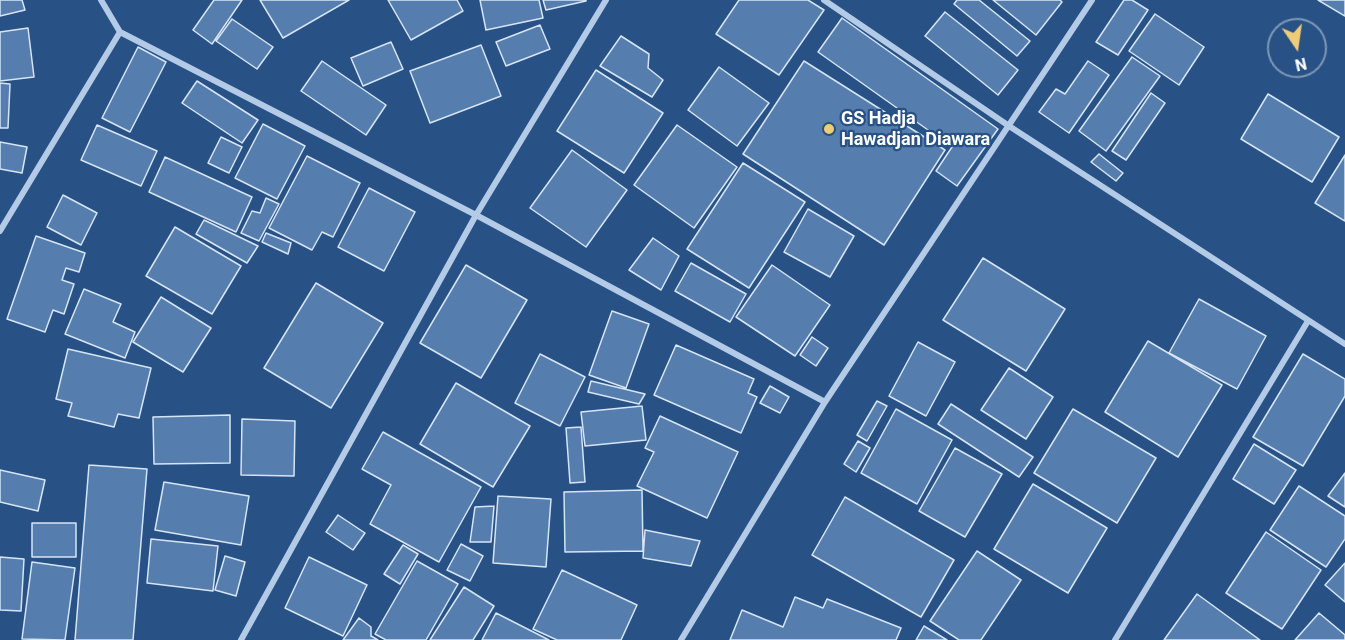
<!DOCTYPE html>
<style>
body{margin:0}
#map{position:relative;width:1345px;height:640px;overflow:hidden;background:#285185;font-family:Roboto,sans-serif}
canvas{display:block}
.north{position:absolute;left:1267px;top:18px;width:60px;height:60px;box-sizing:border-box;background:#285185;border:2px solid #7e97b6;border-radius:50%;rotate:167deg;font-size:16px;font-weight:700;line-height:24px;text-align:center;color:#fff}
.north::after{content:'';display:block;margin:auto;width:21px;height:27px;background:#efcc79;clip-path:polygon(50% 0,100% 100%,50% 72%,0 100%)}
</style>
<div id="map">
<canvas width="1345" height="640"></canvas>
<div class="north">N</div>
</div>
<script>
const c = document.querySelector('canvas').getContext('2d');
c.lineJoin = 'round';
function fill(path, color) {
  c.fillStyle = color;
  c.fill(path, 'evenodd');
}
function shape(rows) {
  const path = new Path2D();
  for (const r of rows) {
    path.moveTo(r[0], r[1]);
    for (let i = 2; i < r.length; i += 2) path.lineTo(r[i], r[i + 1]);
  }
  return path;
}
function stroke(path, color, width, dash) {
  c.strokeStyle = color;
  c.lineWidth = width;
  c.lineCap = dash ? 'butt' : 'round';
  c.setLineDash(dash || []);
  c.stroke(path);
}
function drawText(font, color, halo, rows, align = 'center') {
  c.font = font + ' Roboto,sans-serif';
  c.lineWidth = 4.5;
  c.setLineDash([]);
  c.textBaseline = 'middle';
  c.strokeStyle = halo;
  c.fillStyle = color;
  for (const [text, x, y, turn = 0] of rows) {
    c.save();
    c.translate(x, y);
    c.rotate((+turn || 0) * Math.PI / 180);
    c.textAlign = isNaN(turn) ? turn : align;
    if (halo) c.strokeText(text, 0, 0);
    c.fillText(text, 0, 0);
    c.restore();
  }
}
const building = shape([
 [0,0,22,0,25,10,0,16,0,0],
 [214,0,242,0,212,44,193,30,214,0],
 [260,0,349,0,283,38,260,0],
 [388,0,457,0,463,11,411,40,388,0],
 [480,0,539,0,543,18,486,30,480,0],
 [543,0,586,0,586,1,546,10,543,0],
 [739,0,808,0,824,10,779,75,716,34,739,0],
 [957,0,979,0,1030,41,1017,56,954,4,957,0],
 [993,0,1060,0,1062,2,1036,35,993,0],
 [1124,0,1132,0,1148,10,1118,55,1096,42,1124,0],
 [1318,0,1345,0,1345,16,1318,0],
 [945,12,1018,70,998,95,925,36,945,12],
 [1155,14,1204,47,1179,85,1129,51,1155,14],
 [842,18,998,129,957,186,936,171,952,147,818,52,842,18],
 [232,19,273,47,257,69,216,41,232,19],
 [540,25,550,49,506,66,496,42,540,25],
 [28,28,34,77,0,81,0,32,28,28],
 [621,36,649,54,648,68,663,80,652,97,600,66,621,36],
 [391,42,403,69,363,86,351,58,391,42],
 [481,45,501,96,430,123,410,71,481,45],
 [138,47,166,62,130,132,102,118,138,47],
 [1132,57,1160,76,1106,151,1079,131,1132,57],
 [322,61,386,105,366,135,301,91,322,61],
 [804,61,945,150,884,245,743,154,804,61],
 [1088,61,1109,75,1069,133,1039,112,1056,89,1065,94,1088,61],
 [719,67,769,103,737,146,688,110,719,67],
 [596,70,663,113,624,173,557,131,596,70],
 [197,81,258,120,242,143,182,103,197,81],
 [0,83,10,84,8,128,0,128,0,83],
 [1151,93,1165,103,1126,160,1112,151,1151,93],
 [1268,94,1339,137,1312,182,1241,139,1268,94],
 [263,124,305,146,277,199,235,178,263,124],
 [97,125,157,151,141,186,81,160,97,125],
 [677,125,737,167,694,228,634,185,677,125],
 [221,137,242,147,229,173,208,163,221,137],
 [0,142,27,147,22,173,0,169,0,142],
 [572,150,627,190,586,247,530,208,572,150],
 [1099,154,1123,173,1116,181,1091,162,1099,154],
 [1345,155,1345,221,1315,203,1345,155],
 [307,156,360,183,333,237,322,232,312,250,269,228,307,156],
 [165,157,252,197,236,232,149,192,165,157],
 [743,163,805,202,749,288,687,249,743,163],
 [369,188,415,212,384,271,338,247,369,188],
 [63,195,97,213,81,245,47,227,63,195],
 [266,198,279,204,259,241,241,233,252,211,260,213,266,198],
 [808,209,854,236,830,277,784,252,808,209],
 [204,220,258,246,247,263,196,234,204,220],
 [175,227,241,266,212,314,146,276,175,227],
 [266,233,291,243,288,254,262,242,266,233],
 [36,236,85,253,79,272,66,268,62,280,74,284,64,314,53,310,45,332,7,319,36,236],
 [653,238,679,256,661,290,629,270,653,238],
 [983,258,1065,309,1026,371,943,320,983,258],
 [691,263,746,294,730,322,675,291,691,263],
 [466,265,527,300,481,378,420,343,466,265],
 [772,265,830,305,795,356,736,317,772,265],
 [316,283,383,323,331,408,264,368,316,283],
 [84,289,121,304,113,322,135,332,125,358,65,334,84,289],
 [161,297,211,328,183,372,133,342,161,297],
 [1199,299,1266,336,1237,389,1169,353,1199,299],
 [612,311,649,324,626,388,589,375,612,311],
 [812,337,828,348,816,366,800,355,812,337],
 [1148,341,1222,385,1178,457,1105,412,1148,341],
 [918,342,955,362,926,416,889,396,918,342],
 [676,345,754,379,748,393,757,397,741,433,654,395,676,345],
 [68,349,151,368,139,418,118,414,114,427,68,416,72,403,56,399,68,349],
 [540,354,585,377,560,426,515,403,540,354],
 [1303,354,1345,379,1345,396,1303,466,1253,437,1303,354],
 [1009,368,1053,397,1026,439,981,410,1009,368],
 [591,381,645,394,639,404,588,392,591,381],
 [456,383,530,426,493,487,420,444,456,383],
 [770,386,789,397,780,413,760,403,770,386],
 [877,401,887,406,867,441,857,435,877,401],
 [951,404,1033,457,1019,477,938,424,951,404],
 [642,406,646,440,585,446,581,412,642,406],
 [896,409,952,440,917,504,861,473,896,409],
 [1073,409,1156,458,1117,523,1034,473,1073,409],
 [230,415,230,463,154,464,153,417,230,415],
 [660,416,738,452,707,518,637,486,654,452,645,448,660,416],
 [242,419,295,421,294,476,241,475,242,419],
 [581,427,585,482,570,483,566,428,581,427],
 [383,432,481,487,439,562,370,524,391,485,362,469,383,432],
 [858,441,870,448,856,472,844,464,858,441],
 [1254,444,1296,470,1274,504,1233,479,1254,444],
 [955,448,1002,474,965,537,919,511,955,448],
 [89,465,147,469,133,640,75,640,89,465],
 [0,470,45,480,38,511,0,502,0,470],
 [1345,473,1345,507,1328,496,1345,473],
 [164,482,249,496,241,545,155,530,164,482],
 [1033,484,1107,528,1068,593,994,549,1033,484],
 [1299,486,1345,516,1345,539,1326,567,1270,530,1299,486],
 [642,490,643,551,565,552,564,492,642,490],
 [498,496,551,499,546,567,493,563,498,496],
 [845,497,954,560,921,617,812,555,845,497],
 [494,506,491,542,470,542,475,507,494,506],
 [338,515,365,533,353,550,326,532,338,515],
 [32,523,76,523,76,557,32,557,32,523],
 [645,530,700,541,691,566,643,558,645,530],
 [1266,532,1321,570,1282,629,1226,593,1266,532],
 [151,539,218,546,213,591,147,583,151,539],
 [461,544,483,556,470,581,447,570,461,544],
 [403,545,418,554,400,584,384,574,403,545],
 [977,551,1021,580,981,640,959,640,930,621,977,551],
 [225,556,245,562,236,596,215,590,225,556],
 [0,557,24,559,21,611,0,610,0,557],
 [309,557,367,585,343,636,285,608,309,557],
 [417,561,458,584,426,640,386,640,375,634,417,561],
 [32,562,75,568,65,640,22,639,32,562],
 [1345,563,1345,602,1325,585,1345,563],
 [562,570,637,605,621,640,557,640,533,629,562,570],
 [464,587,494,606,473,640,430,640,464,587],
 [1197,594,1260,640,1164,640,1197,594],
 [795,597,823,608,827,599,901,628,896,640,730,640,742,610,783,627,795,597],
 [496,613,549,640,482,640,496,613],
 [1319,613,1345,635,1345,640,1295,640,1319,613],
 [359,618,371,627,371,636,378,640,343,640,359,618],
 [924,626,947,640,916,640,924,626]
]);
fill(building, '#557dae');
stroke(building, '#d6e5f6', 1.5);
stroke(shape([
 [101,0,120,32,476,215,825,402],
 [824,0,1009,126,1345,344],
 [0,231,120,32],
 [241,640,476,215,606,0],
 [681,640,825,402,1092,0],
 [1115,640,1308,321]
]), '#b3cbe7', 6);
for (const [x, y, r, color] of [
 [829,129,6,"#efcc79"]
]) {
  const dot = new Path2D();
  dot.arc(x, y, r, 0, 2 * Math.PI);
  c.fillStyle = color;
  c.fill(dot);
  stroke(dot, '#285185', 2);
}
drawText('bold 18px', '#fff', '#285185', [
 ["GS Hadja",841,119],
 ["Hawadjan Diawara",841,140]
], 'left');
</script>
